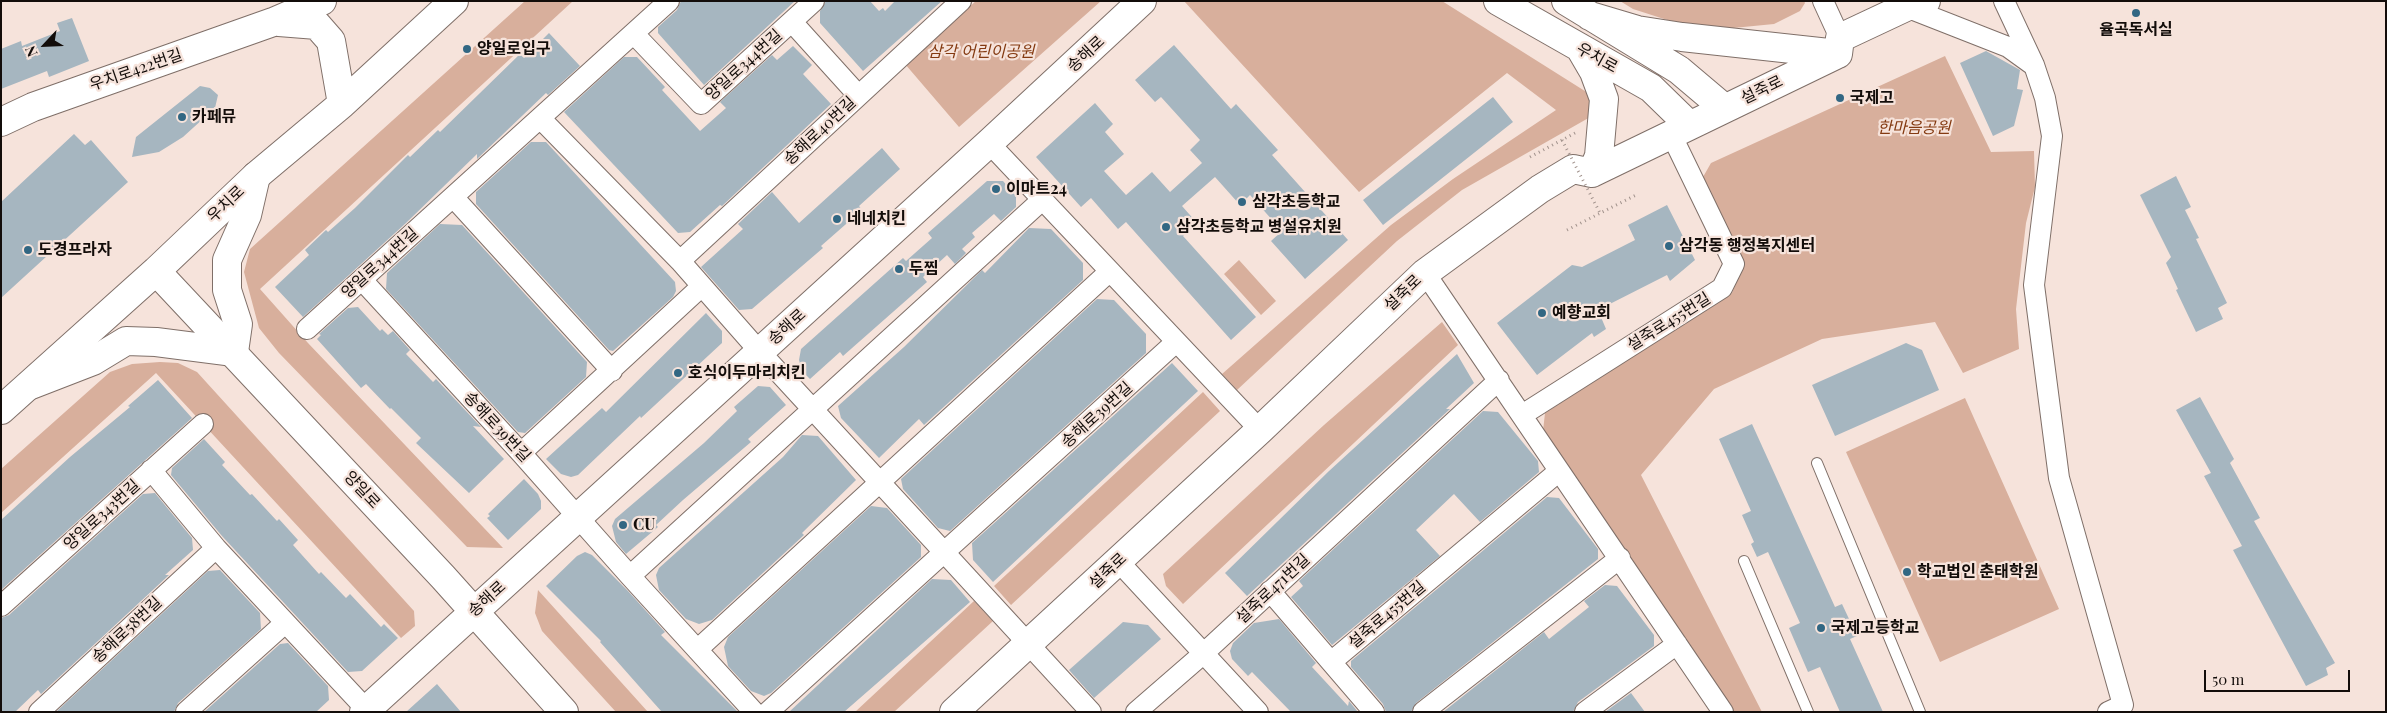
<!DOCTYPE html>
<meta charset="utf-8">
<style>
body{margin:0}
#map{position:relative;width:2387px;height:713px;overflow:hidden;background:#f6e3db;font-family:"Playfair Display",serif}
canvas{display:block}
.frame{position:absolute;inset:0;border:2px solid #130d0a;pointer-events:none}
.north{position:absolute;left:20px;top:20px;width:50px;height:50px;-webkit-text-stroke:4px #f6e3db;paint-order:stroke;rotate:245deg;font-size:14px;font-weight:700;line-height:20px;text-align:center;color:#130d0a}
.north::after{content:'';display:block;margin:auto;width:18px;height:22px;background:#130d0a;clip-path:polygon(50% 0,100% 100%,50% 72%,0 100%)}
.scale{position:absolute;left:2204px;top:670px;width:146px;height:22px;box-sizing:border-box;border:2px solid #130d0a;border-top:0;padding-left:6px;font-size:15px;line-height:18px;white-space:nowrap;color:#130d0a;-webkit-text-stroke:4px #f6e3db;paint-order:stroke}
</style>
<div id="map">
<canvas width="2387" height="713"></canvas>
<div class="frame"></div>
<div class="north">N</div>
<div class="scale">50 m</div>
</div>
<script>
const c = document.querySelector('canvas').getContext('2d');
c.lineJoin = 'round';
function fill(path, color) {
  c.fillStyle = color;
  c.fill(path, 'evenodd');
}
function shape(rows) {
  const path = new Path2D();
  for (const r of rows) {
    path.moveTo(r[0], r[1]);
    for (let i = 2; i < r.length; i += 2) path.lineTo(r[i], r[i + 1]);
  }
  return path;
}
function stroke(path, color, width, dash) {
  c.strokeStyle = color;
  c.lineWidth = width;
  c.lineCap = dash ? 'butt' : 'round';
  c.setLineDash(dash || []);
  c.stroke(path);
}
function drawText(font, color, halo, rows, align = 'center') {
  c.font = font + ' "Playfair Display","Noto Sans KR",serif';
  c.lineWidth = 4.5;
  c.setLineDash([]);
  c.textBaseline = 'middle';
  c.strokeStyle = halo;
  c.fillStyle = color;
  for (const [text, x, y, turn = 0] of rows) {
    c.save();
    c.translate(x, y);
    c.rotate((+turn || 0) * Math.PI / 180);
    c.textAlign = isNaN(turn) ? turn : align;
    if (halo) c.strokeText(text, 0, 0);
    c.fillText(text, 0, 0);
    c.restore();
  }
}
fill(shape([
 [525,1,573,1,260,289,308,343,503,548,467,547,279,353,259,328,244,272,250,249],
 [976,1,1101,1,959,127,905,64],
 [1184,1,1442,1,1588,93,1602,107,1592,116,1462,190,1397,241,1237,390,1222,374,1391,225,1453,179,1556,110,1507,73,1359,192],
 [1620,1,1804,1,1805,3,1800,11,1774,24,1733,28,1689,27,1633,9],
 [1945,56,1991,152,2034,151,2035,187,2026,223,2016,309,2019,349,1963,373,1935,322,1822,339,1714,389,1641,475,1762,712,1732,712,1543,431,1545,413,1732,293,1744,263,1703,177,1711,163],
 [1239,260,1276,301,1261,315,1224,274],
 [1442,322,1458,345,1183,604,1166,586,1163,574,1324,425],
 [160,362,178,363,197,372,414,611,415,626,401,638,156,373,1,513,1,469,110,372,132,364],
 [1203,392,1220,411,1011,605,994,586],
 [1965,398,2059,609,1940,662,1846,452],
 [538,590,648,712,616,712,542,631,535,613],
 [974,601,993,621,894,712,855,712]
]), '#d8af9c');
fill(shape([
 [681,1,795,1,704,85,658,33,658,27,677,10],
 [826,1,870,1,879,11,883,8,885,11,895,1,942,1,863,71,820,23,820,11],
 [72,18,89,61,49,77,47,71,1,89,1,49,21,41,22,46,60,31,57,23],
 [549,33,580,66,548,95,546,93,477,159,477,154,406,223,303,317,275,287,309,255,305,250,326,230,328,232,355,208,408,155,410,157,438,130,440,132,520,54,524,58],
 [1174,45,1231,109,1236,104,1278,150,1272,155,1348,240,1305,279,1271,241,1282,231,1250,195,1240,205,1215,177,1182,206,1197,223,1183,236,1256,317,1231,340,1126,222,1118,229,1091,198,1081,207,1036,157,1095,103,1113,124,1105,132,1124,154,1104,171,1126,195,1152,172,1170,192,1202,163,1190,150,1200,140,1161,97,1155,102,1135,80],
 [793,46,812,65,803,74,831,104,722,206,720,205,690,232,678,233,564,112,624,57,637,57,665,87,662,90,700,131,726,108,720,102,772,55,777,60],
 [1986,51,2020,70,2017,89,2023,90,2014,126,1993,136,1960,63],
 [200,86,210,88,218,95,215,108,183,137,159,152,132,157,136,137],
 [1493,97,1513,122,1383,225,1363,200],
 [74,134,85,145,91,140,128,182,1,298,1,202],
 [531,142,546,142,675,282,676,291,673,297,613,351,609,350,476,204,476,192],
 [882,148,900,169,859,206,862,210,821,246,823,248,752,309,739,310,701,267,743,229,738,224,772,192,799,223],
 [2176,176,2191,207,2185,210,2199,238,2196,239,2227,303,2218,308,2223,319,2196,332,2176,290,2178,289,2166,263,2171,257,2140,195],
 [987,181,1003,181,1016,196,1016,207,1001,221,994,214,972,233,975,237,962,249,966,253,955,264,947,255,923,277,927,282,843,356,840,352,810,379,802,371,799,360,801,349,903,258,906,261,932,238,928,233],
 [1667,205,1695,260,1670,281,1667,275,1598,310,1606,329,1594,337,1592,333,1537,375,1497,323,1572,265,1582,267,1635,240,1628,225],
 [440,224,462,225,587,362,586,377,525,433,518,432,386,289,387,273],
 [1029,228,1051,229,1083,263,1083,280,924,425,919,419,879,458,841,418,838,406,904,347,982,270,985,273],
 [1097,299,1114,300,1146,334,1146,353,950,531,938,528,903,489,901,479],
 [358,307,380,331,382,329,388,335,393,331,410,350,406,354,433,382,436,379,481,427,473,426,504,459,469,493,416,443,421,438,391,408,390,409,366,384,361,388,317,339,321,335,319,334,348,308],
 [706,313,722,331,722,343,641,418,640,416,578,475,571,477,561,474,546,459,602,408,606,412],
 [1906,343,1922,350,1939,390,1835,436,1812,385],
 [1457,354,1474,383,1446,409,1450,409,1247,596,1225,573,1329,471],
 [1172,363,1198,391,993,582,973,560,972,543],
 [158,380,192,418,1,590,1,520,70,457,130,407,128,406],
 [758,386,770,387,786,405,748,439,751,442,683,500,656,525,658,527,626,554,616,542,612,526,615,519,704,443,737,411,734,407],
 [2200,397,2234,459,2230,463,2260,518,2254,521,2335,663,2326,668,2328,675,2306,686,2233,550,2242,546,2204,476,2211,473,2176,410],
 [1483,411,1498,412,1538,461,1539,472,1480,522,1454,494,1416,530,1440,556,1332,645,1291,597,1303,586,1299,581],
 [1752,424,1835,607,1842,604,1857,636,1850,639,1883,712,1840,712,1820,667,1808,672,1789,628,1800,623,1768,552,1757,557,1751,544,1754,542,1742,515,1751,511,1719,439],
 [802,435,818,436,856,480,802,533,804,535,712,620,699,624,686,619,659,590,656,575,659,568,783,457],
 [204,439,225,462,222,465,250,495,252,494,277,521,279,519,298,540,293,545,319,574,321,572,346,598,350,594,381,627,384,624,398,638,362,671,348,672,222,536,171,475,172,468],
 [524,479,538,494,541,501,541,509,508,540,487,518,490,516,488,514],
 [155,493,192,538,193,550,165,575,169,575,41,694,38,690,15,712,1,712,1,618,9,615,143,494],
 [1547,497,1559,498,1598,549,1598,559,1416,703,1411,712,1386,712,1383,704,1351,667,1351,661],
 [871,506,887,508,921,545,921,557,771,693,764,696,751,691,728,666,724,647,728,637],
 [585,552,592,555,628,591,665,632,661,635,738,712,662,712,653,702,600,642,601,641,546,586,577,556],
 [220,570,260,613,261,629,178,703,174,712,57,711,208,571],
 [932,579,951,580,970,602,844,712,789,712],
 [1605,585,1617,586,1654,635,1654,646,1578,702,1573,712,1443,712,1544,632,1549,639,1589,607,1584,601],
 [1279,619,1316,663,1312,667,1348,706,1349,701,1358,712,1291,712,1252,672,1248,676,1232,659,1230,651,1233,643,1254,623],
 [1123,622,1148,625,1161,639,1094,698,1069,670],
 [288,643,328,686,329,700,316,712,204,712,280,644],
 [437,684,461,712,406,712],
 [1631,693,1645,712,1605,712]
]), '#a6b6c0');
const lane = shape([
 [1817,463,1920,712],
 [1744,561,1808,712]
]);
const street = shape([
 [1823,1,1840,38],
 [2004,1,2034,65,2045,98,2052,136,2034,285,2059,478,2123,705,2108,712],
 [1906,7,2008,47,2033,65],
 [792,22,858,95],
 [634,34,701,104,814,1],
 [540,118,680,261,760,352,1091,712],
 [989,143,1260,430],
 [454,198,612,371],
 [680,261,961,1],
 [1425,273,1723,712],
 [362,280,521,453,630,576,754,712],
 [307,329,669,1],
 [1522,415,1722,288,1734,264,1671,134],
 [521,453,702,286],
 [151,470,216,548,366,709],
 [1118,561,1258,712],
 [630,576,1042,200],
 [1270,591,1374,712],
 [1,606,203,424],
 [698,649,1109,272],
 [1331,662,1558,472],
 [39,712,216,548],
 [186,712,285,623],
 [768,712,1176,342],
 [1136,712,1204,653,1499,380],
 [1423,712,1620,558],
 [1585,712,1677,644]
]);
const secondary = shape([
 [1498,1,1651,88,1689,125],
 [1566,1,1679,70,1724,108],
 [1590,16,1637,30,1682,37,1838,54],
 [279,22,317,25,331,41,342,104],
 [1580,48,1594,72,1604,99,1599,156,1592,173],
 [1,122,33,107,273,22,322,1],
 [156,271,443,577,564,712],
 [1,410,156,271,256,176,342,104,454,1],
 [364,712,989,143,1142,1],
 [954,712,1260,430,1425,273,1540,189,1573,169,1592,173,1838,54,1840,38,1906,7,1926,1]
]);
const primary = shape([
 [31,385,93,361,126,341,156,342,234,352,238,324,227,290,227,260,247,215,256,176]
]);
stroke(lane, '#7f6f68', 12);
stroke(street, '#7f6f68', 22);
stroke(secondary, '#7f6f68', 30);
stroke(primary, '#7f6f68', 30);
stroke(shape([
 [1530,157,1577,132],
 [1567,230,1638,194]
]), '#a1928c', 3, [1, 4]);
stroke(lane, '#fff', 10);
stroke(street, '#fff', 20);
stroke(secondary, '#fff', 28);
stroke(primary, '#fff', 28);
stroke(shape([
 [1562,140,1600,213]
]), '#a1928c', 3, [1, 4]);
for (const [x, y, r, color] of [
 [2136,13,5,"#326783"],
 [467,49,5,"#326783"],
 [1840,98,5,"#326783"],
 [182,117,5,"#326783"],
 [996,189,5,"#326783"],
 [1242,202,5,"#326783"],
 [837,219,5,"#326783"],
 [1166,227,5,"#326783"],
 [1669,246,5,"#326783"],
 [28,250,5,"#326783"],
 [899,269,5,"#326783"],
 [1542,313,5,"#326783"],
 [678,373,5,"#326783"],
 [623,525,5,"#326783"],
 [1907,572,5,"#326783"],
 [1821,628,5,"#326783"]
]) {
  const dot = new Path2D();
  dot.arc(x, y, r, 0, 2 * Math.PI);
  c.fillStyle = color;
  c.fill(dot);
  stroke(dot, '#f6e3db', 2);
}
drawText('bold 16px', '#130d0a', '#f6e3db', [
 ["율곡독서실",2136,30,"center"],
 ["양일로입구",477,49],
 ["국제고",1850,98],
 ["카페뮤",192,117],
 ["이마트24",1006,189],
 ["삼각초등학교",1252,202],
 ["네네치킨",847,219],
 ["삼각초등학교 병설유치원",1176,227],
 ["삼각동 행정복지센터",1679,246],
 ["도경프라자",38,250],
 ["두찜",909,269],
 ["예향교회",1552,313],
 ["호식이두마리치킨",688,373],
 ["CU",633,525],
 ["학교법인 춘태학원",1917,572],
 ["국제고등학교",1831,628]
], 'left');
drawText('italic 16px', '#843a11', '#f6e3db', [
 ["삼각 어린이공원",981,52],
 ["한마음공원",1914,128]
]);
drawText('16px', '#130d0a', '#f6e3db', [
 ["송해로",1086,54,-43],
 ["우치로",1597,58,29],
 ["양일로344번길",744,65,-42],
 ["우치로422번길",136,70,-19],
 ["설죽로",1762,90,-26],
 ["송해로40번길",820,131,-43],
 ["우치로",226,204,-44],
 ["양일로344번길",380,263,-42],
 ["설죽로",1403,293,-44],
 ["설죽로455번길",1669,322,-32],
 ["송해로",787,327,-42],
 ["송해로39번길",1097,415,-42],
 ["송해로39번길",497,427,47],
 ["양일로",362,490,47],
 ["양일로343번길",102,515,-42],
 ["설죽로",1108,571,-43],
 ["설죽로471번길",1273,589,-43],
 ["송해로",487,599,-42],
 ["설죽로455번길",1387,615,-40],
 ["송해로58번길",127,630,-43]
]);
</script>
